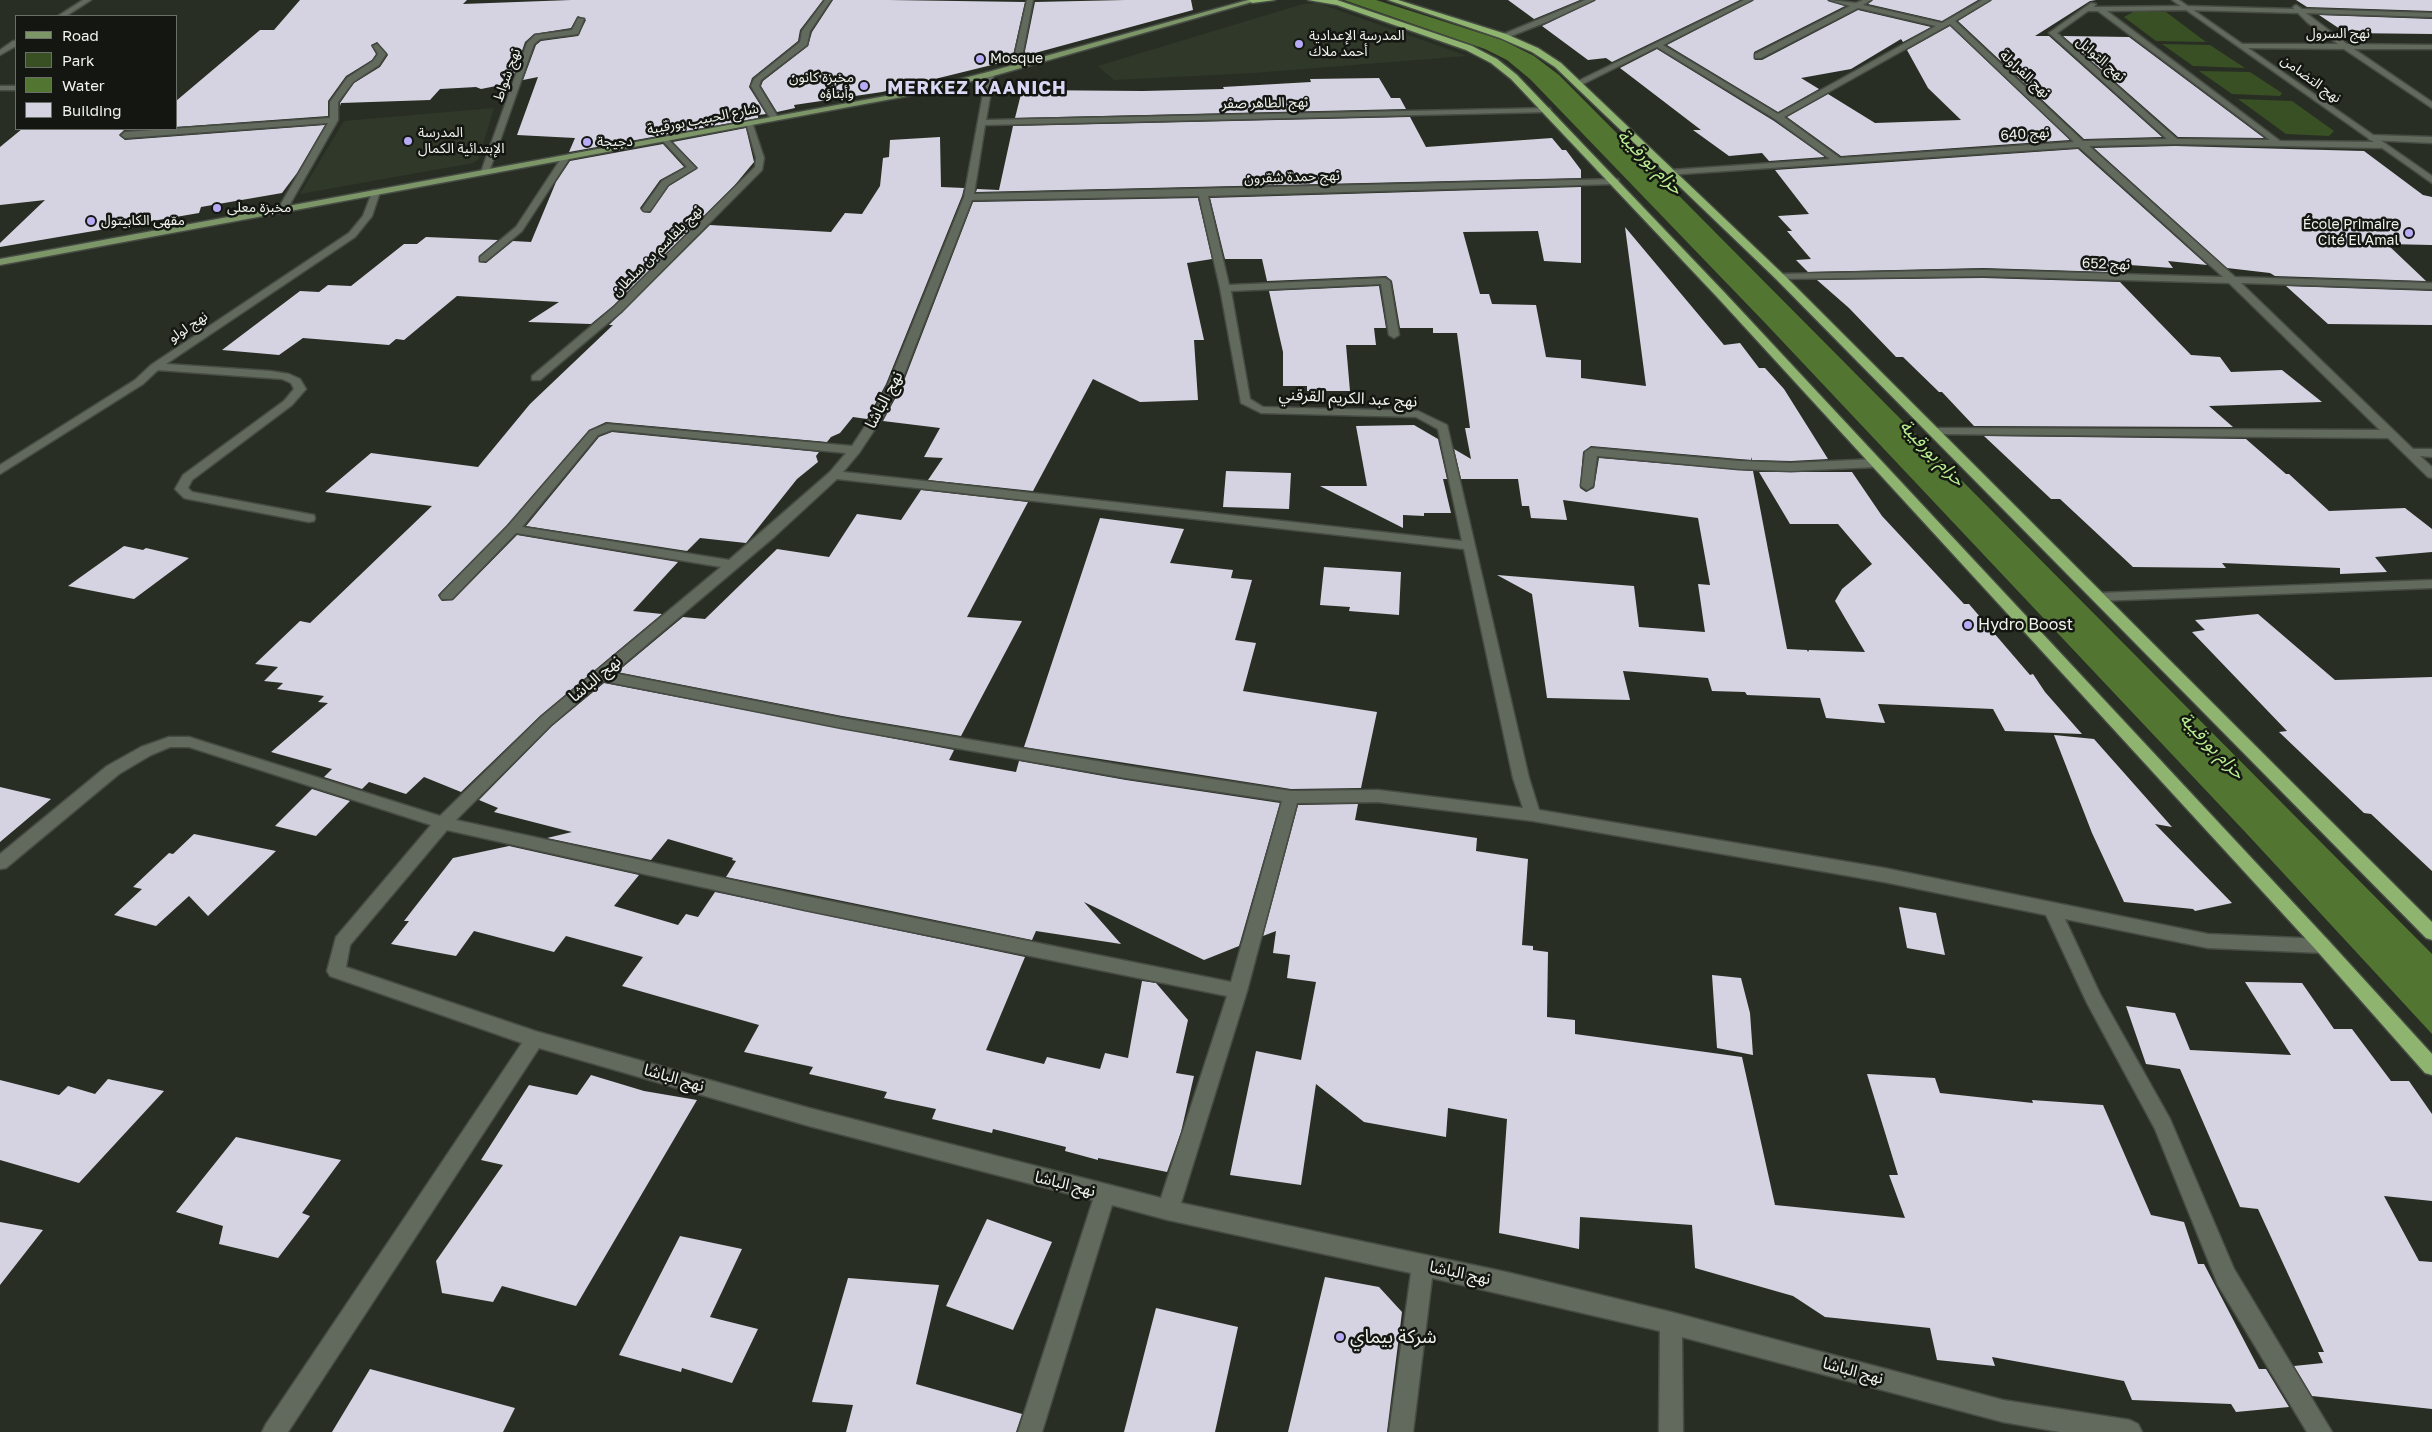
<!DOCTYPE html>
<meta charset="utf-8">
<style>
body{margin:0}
#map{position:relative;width:2432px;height:1432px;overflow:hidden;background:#282e24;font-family:"Golos Text",sans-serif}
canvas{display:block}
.legend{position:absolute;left:15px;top:15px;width:162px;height:115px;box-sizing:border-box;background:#131611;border:1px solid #6b6e69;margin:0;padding:6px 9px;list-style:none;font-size:15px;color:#eff3ec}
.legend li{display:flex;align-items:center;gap:10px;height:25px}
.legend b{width:25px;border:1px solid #6b6e69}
</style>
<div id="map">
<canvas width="2432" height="1432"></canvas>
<ul class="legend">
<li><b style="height:6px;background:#7c9668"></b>Road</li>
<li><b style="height:14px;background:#395025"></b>Park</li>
<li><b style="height:14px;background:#527532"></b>Water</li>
<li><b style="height:14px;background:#d5d3e2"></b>Building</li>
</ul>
</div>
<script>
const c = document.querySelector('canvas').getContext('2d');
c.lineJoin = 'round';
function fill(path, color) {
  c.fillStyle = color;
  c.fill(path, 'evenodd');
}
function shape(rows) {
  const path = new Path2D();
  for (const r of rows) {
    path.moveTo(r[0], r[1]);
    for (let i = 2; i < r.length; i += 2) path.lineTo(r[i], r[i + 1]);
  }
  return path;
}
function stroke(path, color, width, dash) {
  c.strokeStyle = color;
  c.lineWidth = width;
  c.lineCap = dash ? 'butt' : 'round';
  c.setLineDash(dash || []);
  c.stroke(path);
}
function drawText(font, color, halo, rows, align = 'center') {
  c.font = font + ' "Golos Text","Noto Sans Arabic",sans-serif';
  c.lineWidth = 5;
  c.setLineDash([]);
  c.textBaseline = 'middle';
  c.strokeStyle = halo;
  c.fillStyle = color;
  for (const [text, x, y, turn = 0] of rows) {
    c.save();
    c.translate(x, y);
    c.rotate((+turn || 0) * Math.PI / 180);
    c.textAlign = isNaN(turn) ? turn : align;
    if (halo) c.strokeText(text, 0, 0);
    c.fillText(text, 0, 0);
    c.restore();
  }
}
fill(shape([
 [1318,3,1467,56,1253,73,1114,80,1098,66,1303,4],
 [494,108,478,160,473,163,300,194,344,121]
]), '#303929');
fill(shape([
 [2133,12,2166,12,2206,42,2156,41,2124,17],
 [2162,44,2210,45,2245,68,2193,66],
 [2199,71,2250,72,2282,93,2280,96,2232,94],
 [2238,99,2292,101,2334,131,2329,136,2286,134]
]), '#395025');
fill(shape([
 [1344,0,1376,0,1502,40,1534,56,1559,75,2432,954,2432,1034,2247,834,1767,325,1530,79,1507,60,1485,49]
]), '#527532');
fill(shape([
 [300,0,467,0,463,4,571,0,823,0,800,30,798,41,752,78,749,87,766,114,758,115,758,118,569,152,575,138,517,135,538,77,523,80,536,45,541,41,578,36,586,20,578,16,571,28,534,34,525,42,511,83,481,89,476,87,440,89,430,100,341,103,340,106,340,103,354,83,380,67,388,55,377,42,371,45,376,54,372,60,346,76,328,101,328,116,176,127,176,101,260,30,274,30],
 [833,0,889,0,1025,2,1012,60,882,92,794,105,795,108,777,112,761,86,763,81,808,46,812,32],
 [1125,0,1191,0,1193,10,1024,56,1035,2],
 [1508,0,1580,0,1534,19],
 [1596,0,1740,0,1612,62,1606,58,1588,60,1542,26],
 [1754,0,1827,0,1845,6,1754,52,1755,60,1762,60,1858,10,1931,27,1903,42,1901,39,1851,69,1801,78,1819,89,1778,112,1667,45],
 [1873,0,1978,0,1942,21,1868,4],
 [1992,0,2096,0,2090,1,2035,36,2049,36,2162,137,2084,139,1958,21],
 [2296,0,2432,0,2432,11,2307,7],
 [2319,15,2432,19,2432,34,2346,33],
 [1950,26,2070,140,1841,156,1787,117,1828,94,1875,123,1961,120,1928,88,1907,50],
 [2063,36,2129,37,2264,138,2178,137],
 [1657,49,1774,121,1825,157,1769,161,1762,153,1729,156,1693,130,1701,130,1620,68],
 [1379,78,1391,98,1400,98,1406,109,1015,118,1022,90,1143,91,1224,89,1223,87,1311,82,1310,79],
 [1410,117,1426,147,1552,138,1562,150,1566,150,1581,170,1581,178,976,192,977,189,999,190,1013,126],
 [325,125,297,173,282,193,201,207,199,213,0,247,0,243,45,200,0,205,0,147,22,129,145,129,124,130,119,135,125,140],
 [746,128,754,162,734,186,613,306,591,324,528,322,559,302,457,296,404,340,396,339,389,345,303,338,279,355,222,350,300,291,319,292,328,285,351,286,404,244,417,244,426,237,498,240,479,256,479,262,486,263,513,241,531,242,556,182,570,161,663,144,684,167,660,180,640,208,643,212,650,213,669,186,698,168,673,142],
 [940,137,941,187,964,188,962,196,886,384,867,419,853,417,840,433,831,437,827,442,606,422,589,430,507,525,438,595,442,601,453,600,517,535,678,562,633,611,662,614,540,716,461,792,424,777,406,794,369,782,362,789,324,777,332,769,271,752,328,703,318,702,324,696,277,689,283,683,264,681,278,667,255,664,300,621,310,623,432,506,325,492,371,453,478,467,530,404,613,325,609,325,710,225,831,232,845,213,862,214,880,186,883,158,889,157,890,140],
 [2175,146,2364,151,2423,195,2432,197,2432,245,2387,244,2426,281,2275,276,2270,273,2227,268,2094,148],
 [2078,149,2207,265,2168,261,2173,268,2115,264,2120,271,2110,272,1983,268,1808,272,1796,260,1811,259,1787,231,1792,231,1778,216,1809,214,1775,170],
 [1581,187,1581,263,1544,261,1538,231,1463,232,1480,294,1489,294,1492,304,1536,305,1546,357,1581,360,1581,378,1646,386,1625,227,1724,345,1740,343,1759,368,1765,368,1784,389,1828,459,1791,461,1752,460,1751,457,1751,460,1739,459,1591,446,1583,452,1580,488,1586,492,1594,488,1599,458,1753,471,1787,649,1807,650,1808,652,1809,650,1865,652,1835,601,1842,589,1872,564,1838,524,1790,524,1759,472,1852,472,1882,516,1964,604,1969,604,2030,675,2033,674,2045,692,2082,734,2005,731,1993,709,1878,704,1885,723,1826,718,1820,698,1747,695,1745,692,1712,691,1708,678,1623,671,1630,700,1547,698,1532,594,1497,575,1634,586,1639,627,1705,632,1698,584,1710,585,1698,518,1563,500,1567,520,1531,518,1529,506,1522,506,1518,479,1461,479,1454,449,1471,459,1465,428,1470,428,1457,333,1433,333,1433,328,1400,328,1392,281,1386,276,1267,281,1262,259,1225,259,1210,198],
 [1198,198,1212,259,1187,263,1204,340,1194,340,1198,400,1140,402,1093,379,1033,491,928,480,943,458,924,457,940,428,883,421,902,386,973,202],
 [1983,278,2120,282,2191,355,2220,357,2231,372,2282,370,2322,402,2209,406,2233,427,1974,426,1942,392,1939,392,1903,357,1896,357,1849,308,1817,280],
 [1379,286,1386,328,1374,328,1376,345,1346,345,1350,391,1307,391,1307,386,1283,386,1283,352,1269,291],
 [2286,286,2432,291,2432,325,2328,324],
 [1414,425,1438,439,1447,479,1443,479,1451,513,1424,513,1424,516,1403,515,1403,528,1320,486,1367,486,1356,426],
 [612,432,819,452,816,456,818,462,797,479,746,543,700,538,687,551,526,526,599,437],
 [1984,436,2246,439,2286,474,2289,474,2329,511,2405,508,2432,529,2432,552,2375,557,2387,572,2340,574,2340,568,2222,563,2226,568,2133,567,2060,499,2051,499],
 [1226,471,1291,473,1289,509,1223,507],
 [921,490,1028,502,967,617,1022,621,961,736,842,716,617,672,683,617,705,619,777,549,829,557,857,514,901,520],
 [1100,518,1184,529,1170,563,1233,570,1231,578,1252,580,1235,640,1256,643,1243,691,1377,712,1361,788,1291,789,1024,747],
 [124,546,143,550,146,548,189,558,134,599,68,586],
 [1324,567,1401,572,1399,615,1349,611,1350,607,1320,605],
 [2258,614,2335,680,2432,677,2432,871,2371,814,2364,813,2279,732,2287,731,2192,632,2205,630,2195,620],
 [604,683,954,750,949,760,1016,772,1019,761,1126,780,1280,803,1239,946,1204,960,1084,902,1121,944,1036,931,1032,940,726,877,736,861,732,860,733,858,668,839,651,860,547,838,572,832,494,812,498,808,479,800,552,726],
 [2054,735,2094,739,2172,827,2155,824,2232,903,2195,911,2193,909,2124,902,2092,833],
 [0,787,51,799,0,842],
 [312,789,350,801,316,836,275,826],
 [1358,804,1355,820,1477,838,1476,851,1528,859,1522,945,1533,946,1533,950,1548,952,1547,1017,1575,1020,1575,1034,1742,1057,1775,1205,1905,1218,1889,1175,1898,1175,1867,1074,1935,1078,1940,1093,2033,1103,2032,1100,2103,1105,2151,1215,2184,1222,2198,1264,2204,1264,2259,1369,2266,1369,2289,1407,2236,1412,2231,1404,2132,1400,2124,1381,1992,1357,1995,1366,1937,1360,1930,1328,1825,1317,1793,1296,1695,1268,1692,1225,1580,1217,1579,1249,1499,1233,1507,1119,1448,1108,1446,1137,1364,1122,1316,1084,1301,1185,1230,1175,1256,1051,1301,1060,1316,982,1287,978,1290,955,1273,953,1276,931,1263,936,1298,805],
 [194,834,276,851,208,916,189,896,156,926,114,915,142,889,133,887,169,853,173,854],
 [509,846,639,875,614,906,678,925,686,914,698,917,715,892,1025,957,986,1050,1044,1064,1047,1057,1100,1069,1105,1053,1128,1058,1142,981,1156,983,1188,1020,1176,1073,1194,1076,1181,1132,1167,1172,1098,1158,1098,1160,1065,1151,1066,1147,993,1129,992,1133,932,1119,936,1109,884,1098,887,1092,809,1074,813,1067,744,1052,759,1025,622,986,643,957,566,936,554,952,474,931,456,956,391,944,409,921,404,921,453,858],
 [1899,907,1936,913,1945,955,1907,948],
 [1712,975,1741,978,1750,1013,1753,1055,1717,1048],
 [2245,982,2302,983,2334,1029,2352,1029,2391,1081,2409,1081,2432,1114,2432,1201,2384,1196,2419,1261,2432,1262,2432,1409,2312,1396,2294,1366,2323,1363,2318,1352,2324,1352,2258,1209,2240,1207,2180,1069,2146,1064,2126,1006,2175,1013,2190,1050,2291,1055],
 [591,1075,644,1091,697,1100,576,1306,502,1286,493,1302,442,1293,436,1261,503,1165,481,1160,529,1085,577,1095],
 [108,1079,164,1091,79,1183,0,1160,0,1080,59,1095,68,1086,95,1094],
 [236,1137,341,1160,302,1213,310,1216,278,1258,219,1244,223,1226,176,1212],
 [987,1219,1052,1242,1013,1330,946,1306],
 [0,1222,43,1230,0,1285],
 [680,1236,742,1249,710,1317,758,1329,732,1383,682,1368,681,1372,619,1355],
 [1325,1277,1379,1287,1402,1312,1387,1432,1288,1432],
 [848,1278,939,1285,916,1384,1022,1414,1016,1432,846,1432,853,1405,812,1402],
 [1156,1308,1238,1327,1215,1432,1124,1432],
 [370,1369,515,1408,503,1432,332,1432]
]), '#d5d3e2');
const lane = shape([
 [666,137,696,168,668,185,650,211,644,211,642,209,662,181,687,167,662,140,666,137]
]);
const street = shape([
 [83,0,91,0,66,16,58,16,83,0],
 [825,0,831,0,810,31,807,45,761,80,759,86,779,119,772,121,751,86,754,79,800,42,802,31,825,0],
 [1027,0,1033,0,1020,67,1016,69,1012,67,1027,0],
 [1585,0,1594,0,1549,21,1506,38,1499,36,1585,0],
 [1744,0,1752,0,1663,45,1778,114,1936,26,1858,8,1761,58,1755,58,1755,54,1850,6,1829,0,1856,3,1863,0,1871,0,1863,5,1942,23,1982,0,1990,0,1955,21,2083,141,2167,139,2049,33,2091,3,2096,4,2094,7,2186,6,2294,9,2293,7,2296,5,2302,9,2432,13,2432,17,2306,13,2347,44,2432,45,2432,49,2354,49,2432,102,2432,108,2344,49,2243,48,2239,46,2243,44,2338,44,2308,23,2298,13,2186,10,2107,11,2280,141,2381,142,2385,145,2381,148,2175,144,2089,146,2235,277,2432,283,2432,289,2241,283,2413,449,2432,449,2432,457,2420,456,2432,467,2432,478,2428,477,2388,438,1931,434,1929,432,1935,428,2380,430,2229,283,1983,276,1776,279,1775,277,1780,274,1983,270,2223,277,2079,147,1667,175,1667,171,1670,170,1830,159,1775,119,1657,47,1581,85,1574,83,1744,0],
 [2088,11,2098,11,2270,140,2177,139,2057,33,2088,11],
 [1950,24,2074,142,1840,158,1784,117,1950,24],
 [578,18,584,19,578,34,540,39,534,44,489,172,482,174,481,172,527,43,535,35,572,30,578,18],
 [13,41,16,41,16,46,0,55,0,50,13,41],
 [377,44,386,54,379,65,353,82,338,102,338,120,286,211,278,209,328,123,125,138,121,135,125,132,330,118,330,102,347,78,373,61,378,54,373,46,377,44],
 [987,72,994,74,986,120,1550,108,1551,110,1547,112,985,125,974,194,1618,179,1619,181,1615,184,1208,196,1229,285,1385,278,1390,281,1399,335,1394,338,1389,335,1381,284,1231,291,1250,399,1263,407,1418,411,1447,425,1529,778,1539,810,1884,868,2208,934,2323,939,2329,941,2332,946,2329,951,2323,953,2208,948,2065,919,2100,994,2170,1119,2234,1269,2332,1432,2307,1432,2218,1285,2155,1129,2087,1003,2046,915,1884,882,1533,821,1378,802,1297,803,1247,991,1181,1203,1506,1272,1671,1312,2003,1400,2130,1420,2138,1424,2142,1432,2060,1432,2003,1422,1682,1337,1683,1432,1659,1432,1660,1331,1432,1278,1413,1432,1389,1432,1411,1273,1168,1220,1112,1205,1042,1432,1018,1432,1093,1200,809,1126,539,1048,288,1432,262,1432,266,1424,522,1043,330,976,327,971,336,937,431,825,189,747,170,747,151,755,119,774,6,868,0,869,0,854,107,766,141,747,169,737,189,737,440,816,541,717,721,567,516,533,452,599,442,599,440,596,442,593,508,526,590,431,607,424,852,446,871,417,888,385,964,197,987,72],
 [1199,196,1220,288,1241,403,1261,413,1416,417,1438,429,1462,541,843,472,859,453,883,417,900,385,972,200,1199,196],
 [612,430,846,453,830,472,729,560,522,527,598,435,612,430],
 [837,479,1464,549,1513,778,1523,808,1378,790,1291,791,1126,766,842,718,613,673,774,537,837,479],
 [603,681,842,728,1126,778,1282,801,1231,982,805,896,456,820,551,725,603,681],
 [447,830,805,910,1227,996,1161,1198,809,1108,535,1031,346,967,350,945,447,830],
 [0,86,16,86,16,90,0,90,0,86],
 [746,123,753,125,764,158,762,170,622,311,540,380,532,380,532,376,614,307,755,167,756,158,746,123],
 [2372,135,2432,137,2432,143,2369,140,2369,136,2372,135],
 [562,157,569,159,522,231,486,261,480,261,480,257,516,227,562,157],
 [373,190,380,192,372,216,355,237,166,364,270,371,289,374,300,379,306,389,292,405,192,480,188,488,192,492,314,515,315,518,314,521,309,522,188,499,184,498,175,489,183,475,284,401,294,389,291,383,282,379,158,370,143,384,0,474,0,465,135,380,151,365,349,233,363,216,373,190],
 [1591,448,1739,461,1791,463,1876,459,1882,463,1876,467,1791,471,1739,469,1597,456,1593,486,1587,490,1581,486,1585,452,1591,448],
 [2432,580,2432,588,2098,601,2091,597,2098,593,2432,580]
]);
const secondary = shape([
 [2172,0,2179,0,2432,176,2432,183,2172,0]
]);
const primary = shape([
 [1248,0,1259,0,993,76,913,95,0,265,0,259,913,91,988,72,1248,0]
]);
const highway = shape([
 [1249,0,1275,0,1252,3,1249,0],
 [1308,0,1337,0,1472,46,1497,59,1517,75,1725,293,2329,941,2432,1054,2432,1075,2425,1073,2317,951,1717,297,1511,79,1491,63,1466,50,1337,5,1308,0],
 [1388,0,1398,0,1506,34,1538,48,1561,63,1784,275,2432,922,2432,940,2426,938,1776,279,1555,67,1532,52,1500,38,1388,0]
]);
stroke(lane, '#464b43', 3);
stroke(street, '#464b43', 3);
stroke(secondary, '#464b43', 3);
stroke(primary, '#464b43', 3);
stroke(highway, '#464b43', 3);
fill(lane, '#62695d');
fill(street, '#62695d');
fill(secondary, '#62695d');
fill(primary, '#7c9668');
fill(highway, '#8eb46f');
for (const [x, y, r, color] of [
 [1299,44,5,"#b7abf8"],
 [980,59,5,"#b7abf8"],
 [864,86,5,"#b7abf8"],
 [408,141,5,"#b7abf8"],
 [587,142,5,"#b7abf8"],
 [217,208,5,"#b7abf8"],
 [91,221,5,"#b7abf8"],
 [2409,233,5,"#b7abf8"],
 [1968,625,5,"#b7abf8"],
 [1340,1337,5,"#b7abf8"]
]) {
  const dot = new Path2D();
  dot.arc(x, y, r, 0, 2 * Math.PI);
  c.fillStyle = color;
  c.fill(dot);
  stroke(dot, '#131611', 2);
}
drawText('14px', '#eff3ec', '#131611', [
 ["نهج السرول",2338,34],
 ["نهج التوابل",2101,59,41],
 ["نهج الفراولة",2025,74,43],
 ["نهج شواط",507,75,-70],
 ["نهج التضامن",2311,79,36],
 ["نهج الطاهر صفر",1265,103,-1],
 ["شارع الحبيب بورقيبة",703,119,-11],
 ["نهج 640",2025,134,-4],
 ["نهج حمدة شقرون",1292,177,-2],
 ["نهج بلقاسم بن سلطان",657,251,-45],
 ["نهج 652",2106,264,2],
 ["نهج لولو",188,327,-34]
]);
drawText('14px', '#eff3ec', '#131611', [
 ["المدرسة الإعدادية",1309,36],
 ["أحمد ملاك",1309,52],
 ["Mosque",990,59],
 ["مخبزة كانون",854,78,"right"],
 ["وأبناؤه",854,94,"right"],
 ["المدرسة",418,133],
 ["الإبتدائية الكمال",418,149],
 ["دجيجة",597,142],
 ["مخبزة معلى",227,208],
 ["مقهى الكابيتول",101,221],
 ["École Primaire",2399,225,"right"],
 ["Cité El Amal",2399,241,"right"]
], 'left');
drawText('16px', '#eff3ec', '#131611', [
 ["نهج عبد الكريم القرقني",1348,398,3],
 ["نهج الباشا",884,400,-62],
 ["نهج الباشا",595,679,-40],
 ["نهج الباشا",674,1078,16],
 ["نهج الباشا",1065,1184,14],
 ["نهج الباشا",1460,1273,12],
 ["نهج الباشا",1853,1371,15]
]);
drawText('16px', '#eff3ec', '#131611', [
 ["Hydro Boost",1978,625]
], 'left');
c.letterSpacing = '1px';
drawText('bold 18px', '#dad7f4', '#131611', [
 ["MERKEZ KAANICH",977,88]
]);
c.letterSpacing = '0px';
drawText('italic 18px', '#bbef91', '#131611', [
 ["حزام بورقيبة",1650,162,45],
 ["حزام بورقيبة",1932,453,46],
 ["حزام بورقيبة",2212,746,46]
]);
drawText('19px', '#eff3ec', '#131611', [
 ["شركة بيماي",1350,1337]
], 'left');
</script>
